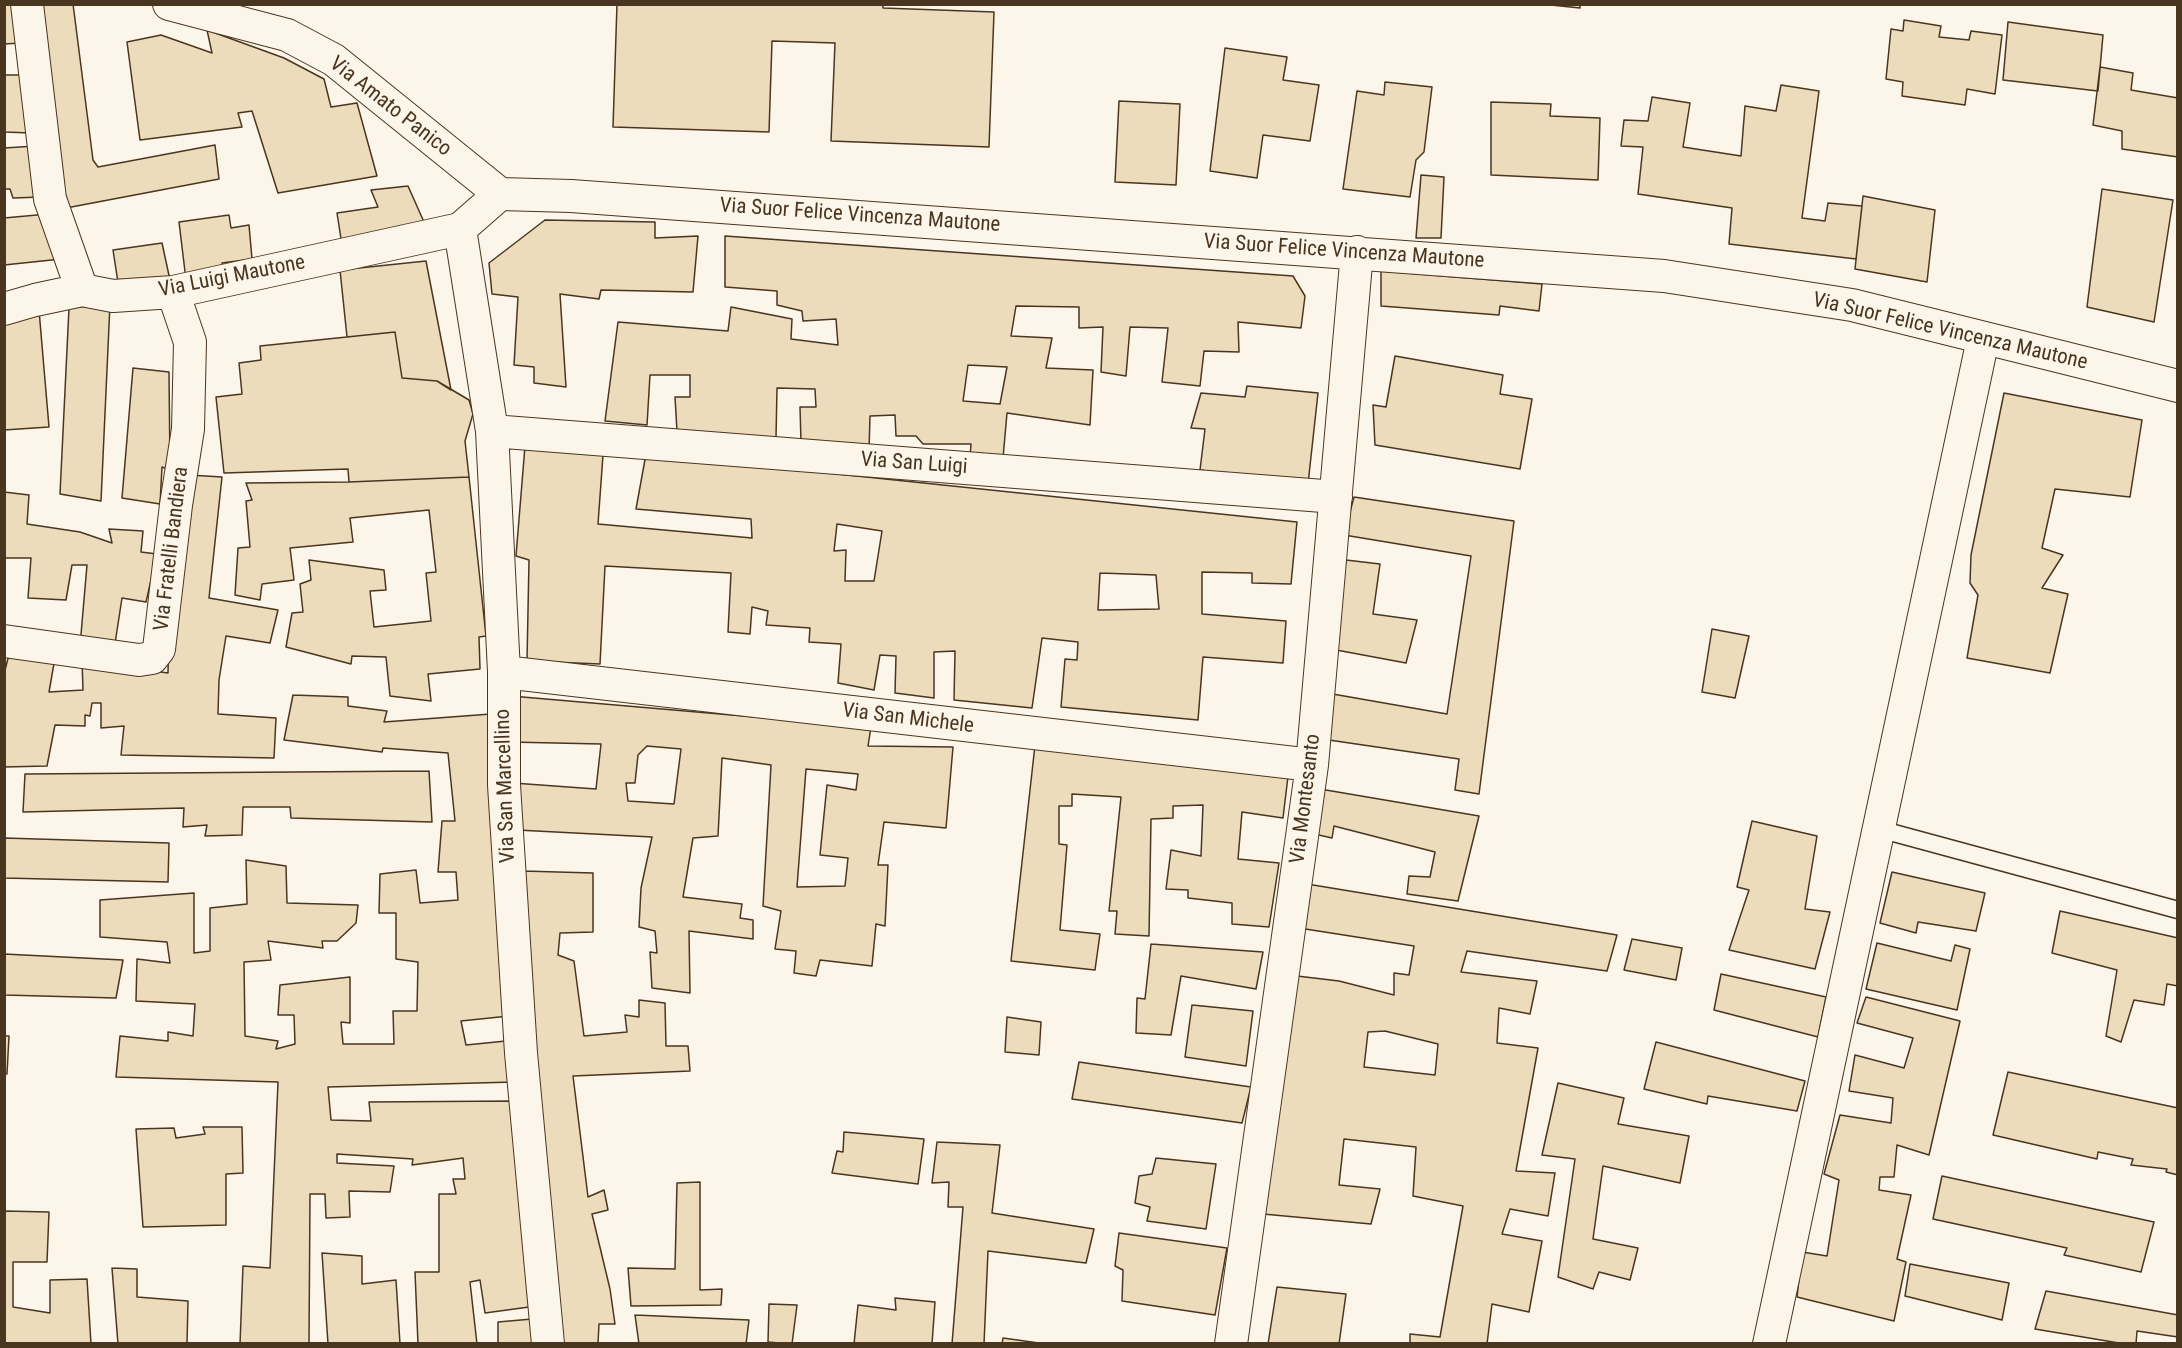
<!DOCTYPE html>
<style>
body{margin:0}
#map{position:relative;width:2182px;height:1348px;overflow:hidden;background:#fbf6e9;font-family:"Roboto Condensed",sans-serif}
canvas{display:block}
.frame{position:absolute;inset:0;border:6px solid #4a3520;pointer-events:none}
</style>
<div id="map">
<canvas width="2182" height="1348"></canvas>
<div class="frame"></div>
</div>
<script>
const c = document.querySelector('canvas').getContext('2d');
c.lineJoin = 'round';
function fill(path, color) {
  c.fillStyle = color;
  c.fill(path, 'evenodd');
}
function shape(rows) {
  const path = new Path2D();
  for (const r of rows) {
    path.moveTo(r[0], r[1]);
    for (let i = 2; i < r.length; i += 2) path.lineTo(r[i], r[i + 1]);
  }
  return path;
}
function stroke(path, color, width, dash) {
  c.strokeStyle = color;
  c.lineWidth = width;
  c.lineCap = dash ? 'butt' : 'round';
  c.setLineDash(dash || []);
  c.stroke(path);
}
function drawText(font, color, halo, rows, align = 'center') {
  c.font = font + ' "Roboto Condensed",sans-serif';
  c.lineWidth = 4.5;
  c.setLineDash([]);
  c.textBaseline = 'middle';
  c.strokeStyle = halo;
  c.fillStyle = color;
  for (const [text, x, y, turn = 0] of rows) {
    c.save();
    c.translate(x, y);
    c.rotate((+turn || 0) * Math.PI / 180);
    c.textAlign = isNaN(turn) ? turn : align;
    if (halo) c.strokeText(text, 0, 0);
    c.fillText(text, 0, 0);
    c.restore();
  }
}
const building = shape([
 [4,4,18,4,21,43,4,44,4,4],
 [35,4,73,4,93,160,98,167,215,145,219,179,66,208,35,4],
 [617,4,883,4,883,8,994,12,989,147,831,141,835,43,772,41,769,132,613,127,617,4],
 [1541,4,1580,4,1580,8,1541,4],
 [1904,20,1941,26,1939,37,1969,40,1971,31,2002,35,1995,94,1967,89,1965,105,1902,96,1903,82,1886,79,1891,29,1903,31,1904,20],
 [2008,22,2103,35,2098,91,2003,80,2008,22],
 [207,30,284,58,324,79,331,107,357,103,377,176,278,193,252,111,238,113,242,127,140,140,127,42,161,35,212,53,207,30],
 [1225,48,1287,57,1283,80,1319,85,1310,141,1263,135,1257,178,1210,171,1225,48],
 [2100,67,2133,73,2131,90,2178,98,2178,157,2122,149,2122,131,2093,125,2100,67],
 [4,75,30,75,31,133,4,132,4,75],
 [1385,82,1432,87,1424,152,1416,160,1410,197,1343,189,1357,91,1384,95,1385,82],
 [1781,85,1819,91,1802,218,1825,221,1828,203,1862,206,1856,259,1729,244,1732,208,1638,194,1643,147,1621,146,1624,120,1648,121,1652,97,1690,103,1683,147,1741,156,1745,106,1776,111,1781,85],
 [1119,101,1180,104,1176,185,1115,182,1119,101],
 [1491,102,1551,104,1550,116,1600,118,1598,180,1491,175,1491,102],
 [36,146,41,197,13,198,10,189,4,189,4,148,36,146],
 [1421,175,1444,177,1441,238,1416,238,1421,175],
 [408,186,424,222,342,245,337,213,378,207,371,190,408,186],
 [2102,189,2173,200,2154,322,2087,307,2102,189],
 [1863,196,1935,210,1927,282,1855,269,1863,196],
 [48,214,61,259,4,265,4,218,48,214],
 [229,215,231,228,249,225,252,259,222,263,223,269,186,280,179,222,229,215],
 [545,220,655,222,655,238,698,236,693,292,601,290,599,299,560,294,566,387,534,383,534,367,514,365,518,297,492,294,489,263,545,220],
 [725,236,1293,276,1305,296,1301,328,1238,322,1239,352,1204,351,1200,386,1162,382,1168,328,1130,327,1126,376,1101,372,1103,327,1079,328,1079,307,1016,306,1011,336,1052,338,1046,368,1093,370,1090,425,1007,413,1003,458,970,457,971,444,923,444,916,436,896,436,895,415,870,416,869,450,801,442,800,407,816,407,815,389,777,388,776,438,677,431,675,397,690,397,690,375,650,375,647,425,605,421,618,322,728,331,731,307,792,319,791,339,838,345,836,319,803,321,802,311,777,305,777,291,725,287,725,236],
 [968,365,1007,367,1000,404,963,401,968,365],
 [162,243,170,280,119,289,113,250,162,243],
 [426,261,451,390,437,381,402,378,395,332,347,337,340,270,426,261],
 [1381,271,1542,284,1539,311,1500,306,1499,315,1381,306,1381,271],
 [110,304,101,501,60,494,69,308,110,304],
 [39,310,49,427,4,430,4,322,39,310],
 [395,332,402,378,437,381,469,400,473,414,465,441,469,477,349,482,348,469,224,473,216,397,242,394,239,363,261,360,260,346,395,332],
 [1395,356,1503,375,1500,394,1532,399,1520,469,1375,445,1373,405,1386,407,1395,356],
 [133,368,169,372,170,470,162,467,160,504,122,498,133,368],
 [1247,386,1318,393,1308,484,1200,470,1205,429,1191,428,1201,393,1245,397,1247,386],
 [2004,393,2142,420,2130,497,2055,489,2042,548,2063,555,2042,588,2068,594,2050,673,1967,658,1978,595,1970,583,1971,555,2004,393],
 [525,446,603,455,598,524,752,538,751,519,636,509,646,454,1297,522,1291,584,1252,583,1252,573,1202,572,1202,614,1286,621,1283,663,1203,657,1198,720,1061,707,1065,659,1077,660,1078,642,1042,638,1032,708,954,700,955,651,934,652,934,698,895,693,896,656,880,655,874,690,838,683,841,644,809,642,810,628,766,625,768,611,752,607,750,634,728,632,731,573,605,566,600,664,527,661,529,560,516,556,525,446],
 [837,524,882,531,874,581,845,581,846,550,834,551,837,524],
 [1100,573,1156,575,1159,609,1098,610,1100,573],
 [189,475,222,477,209,598,278,610,270,643,226,636,219,680,218,714,276,718,274,758,121,755,124,726,101,728,101,703,92,703,90,716,85,715,85,726,55,725,47,766,4,767,4,674,11,647,56,652,49,692,83,690,82,661,168,673,169,624,189,475],
 [469,477,486,636,479,637,480,669,428,674,431,701,390,696,386,657,352,656,351,664,286,647,292,613,303,612,300,584,311,580,309,560,384,570,386,590,370,591,374,627,431,621,426,573,436,572,429,510,350,518,353,542,290,548,294,580,262,584,260,600,235,595,238,548,250,547,246,501,252,500,246,483,349,482,469,477],
 [4,492,29,495,27,524,80,532,112,543,109,529,143,531,141,552,157,554,146,602,122,598,114,650,80,646,87,565,72,565,66,600,28,598,31,558,4,558,4,492],
 [1354,497,1514,521,1479,794,1455,790,1459,759,1322,739,1327,693,1447,714,1471,556,1344,535,1354,497],
 [1346,560,1380,564,1373,614,1417,620,1406,663,1331,649,1346,560],
 [1712,629,1749,636,1735,698,1702,692,1712,629],
 [293,695,348,697,348,706,387,711,384,722,491,714,509,1016,461,1021,466,1045,506,1041,514,1082,328,1087,331,1120,371,1121,369,1102,516,1101,529,1307,485,1313,480,1280,470,1282,477,1344,418,1344,415,1272,439,1272,439,1194,456,1194,453,1179,465,1179,463,1158,412,1165,413,1159,337,1154,337,1163,394,1166,390,1192,349,1191,350,1217,326,1218,325,1194,310,1194,309,1344,240,1344,243,1266,270,1268,278,1082,116,1077,120,1036,168,1041,168,1032,193,1036,195,1004,136,1001,137,959,170,963,167,942,100,937,100,900,194,893,194,953,210,951,210,908,247,904,246,860,286,866,287,903,358,905,356,923,337,941,322,941,323,948,268,941,271,960,244,962,245,1036,278,1041,276,1049,295,1044,294,1015,278,1015,280,985,350,977,350,1023,341,1022,343,1044,394,1044,393,1011,417,1011,418,962,396,959,396,913,379,913,380,874,416,870,420,903,458,900,456,872,438,872,442,821,455,821,448,753,383,748,382,752,284,740,293,695],
 [511,696,871,727,868,746,953,747,946,828,884,822,878,865,888,865,885,926,876,924,872,966,820,960,816,976,794,973,796,951,775,949,781,911,763,906,771,765,722,758,718,836,693,838,683,897,742,904,740,918,753,920,753,939,689,931,690,993,652,988,650,952,657,953,655,931,639,927,641,888,652,837,517,830,513,783,596,789,601,744,509,742,511,696],
 [647,746,681,749,674,804,628,801,626,783,635,783,638,755,647,746],
 [806,769,858,774,856,790,827,785,820,855,848,858,845,886,797,887,806,769],
 [1035,745,1289,768,1283,818,1242,812,1238,859,1279,863,1269,927,1232,924,1232,903,1188,898,1188,890,1166,889,1171,850,1201,856,1203,805,1173,806,1173,818,1151,819,1149,936,1115,934,1117,911,1109,911,1121,797,1072,794,1072,806,1059,806,1059,844,1067,845,1060,930,1100,934,1095,970,1011,961,1035,745],
 [429,771,432,822,291,818,290,807,243,807,242,835,205,836,207,825,183,827,184,808,23,812,25,774,429,771],
 [1320,789,1479,816,1458,901,1407,894,1409,876,1430,877,1435,852,1334,826,1332,838,1310,833,1320,789],
 [1752,821,1817,836,1805,909,1830,912,1815,969,1729,950,1749,890,1737,887,1752,821],
 [4,838,169,843,168,882,4,878,4,838],
 [523,871,593,873,593,932,560,933,558,955,574,961,584,1036,627,1032,625,1015,639,1017,639,1000,665,1003,666,1046,688,1046,690,1071,573,1076,588,1197,604,1190,608,1210,592,1214,610,1289,615,1324,599,1324,598,1343,611,1344,560,1344,537,1141,523,871],
 [1892,872,1985,893,1976,931,1918,922,1916,933,1880,923,1892,872],
 [1307,884,1617,935,1607,971,1467,951,1461,972,1537,981,1530,1014,1499,1008,1497,1043,1538,1048,1516,1171,1555,1173,1548,1216,1510,1209,1502,1234,1542,1241,1529,1312,1492,1304,1487,1344,1410,1344,1410,1334,1440,1337,1463,1206,1413,1196,1416,1147,1344,1139,1339,1185,1380,1189,1371,1224,1263,1214,1297,976,1339,981,1394,995,1394,973,1409,975,1414,946,1299,928,1307,884],
 [1385,1031,1438,1044,1435,1075,1364,1067,1368,1032,1385,1031],
 [2060,911,2178,938,2178,986,2167,984,2164,1005,2134,1000,2121,1042,2106,1036,2117,970,2052,953,2060,911],
 [1632,939,1682,948,1676,980,1624,970,1632,939],
 [1877,943,1951,961,1955,945,1970,949,1957,1010,1866,989,1877,943],
 [1151,944,1263,952,1256,989,1181,976,1171,1035,1136,1033,1137,998,1145,999,1151,944],
 [4,954,123,960,116,998,4,995,4,954],
 [1721,974,1826,997,1818,1037,1714,1010,1721,974],
 [1866,997,1960,1021,1929,1155,1897,1145,1894,1177,1880,1177,1879,1190,1911,1195,1897,1259,1906,1262,1894,1321,1797,1297,1802,1252,1827,1256,1839,1180,1824,1174,1840,1115,1891,1123,1893,1098,1849,1091,1855,1055,1904,1068,1913,1038,1857,1023,1866,997],
 [1192,1005,1253,1011,1246,1066,1185,1057,1192,1005],
 [1007,1017,1041,1022,1039,1055,1005,1052,1007,1017],
 [4,1036,9,1036,7,1074,4,1074,4,1036],
 [1656,1042,1805,1081,1797,1111,1708,1096,1707,1104,1644,1089,1656,1042],
 [1079,1062,1251,1087,1242,1123,1072,1099,1079,1062],
 [2008,1072,2178,1108,2178,1175,2166,1172,2167,1169,2131,1165,2133,1159,2098,1152,2097,1159,1993,1135,2008,1072],
 [1558,1083,1624,1098,1618,1124,1689,1136,1680,1183,1603,1166,1593,1239,1638,1248,1630,1280,1599,1272,1593,1289,1558,1277,1575,1159,1542,1155,1558,1083],
 [203,1127,242,1127,243,1173,226,1174,226,1225,143,1227,136,1129,174,1128,176,1138,205,1134,203,1127],
 [844,1132,924,1139,918,1184,832,1173,837,1151,843,1152,844,1132],
 [937,1142,1000,1145,992,1213,1094,1229,1086,1263,988,1251,984,1344,952,1344,963,1207,948,1207,949,1182,932,1183,937,1142],
 [1156,1158,1216,1164,1206,1229,1147,1221,1150,1207,1135,1203,1139,1176,1152,1174,1156,1158],
 [1942,1176,2154,1222,2141,1272,2064,1255,2067,1248,1933,1219,1942,1176],
 [700,1182,700,1290,722,1289,721,1305,631,1306,628,1268,675,1269,677,1183,700,1182],
 [4,1211,49,1212,47,1262,13,1262,13,1307,50,1313,50,1280,87,1279,91,1344,4,1344,4,1211],
 [1119,1233,1227,1248,1215,1315,1122,1301,1123,1270,1115,1266,1119,1233],
 [322,1253,362,1256,362,1284,396,1280,400,1344,328,1344,322,1253],
 [1910,1264,2009,1283,2002,1320,1905,1296,1910,1264],
 [112,1268,137,1269,137,1297,188,1301,187,1344,118,1344,112,1268],
 [1277,1287,1346,1294,1339,1344,1268,1344,1277,1287],
 [2046,1291,2178,1315,2178,1337,2137,1331,2136,1344,2125,1344,2035,1329,2046,1291],
 [895,1298,935,1302,932,1344,854,1344,858,1305,896,1310,895,1298],
 [769,1304,797,1305,792,1344,768,1342,769,1304],
 [635,1315,749,1320,746,1344,639,1344,635,1315],
 [532,1319,534,1344,498,1344,498,1322,532,1319],
 [1003,1338,1046,1344,1002,1344,1003,1338]
]);
fill(building, '#ecdcbc');
stroke(building, '#4a3520', 1.5);
const service = shape([
 [1879,829,2178,910]
]);
const minor = shape([
 [27,4,50,199,82,290],
 [169,4,287,35,334,60,500,194],
 [500,194,571,196,1664,276,1852,305,2178,386],
 [460,229,492,431,504,672,504,785,521,1053,548,1344],
 [4,309,35,300,82,290,113,296,173,292,460,229,500,194],
 [492,431,1336,497],
 [4,641,139,660,152,658,159,649,176,505,188,429,190,342,173,292],
 [504,672,1312,765],
 [1231,1344,1312,765,1357,252],
 [1769,1344,1983,339]
]);
stroke(service, '#4a3520', 19);
stroke(minor, '#4a3520', 34);
stroke(service, '#fbf6e9', 16);
stroke(minor, '#fbf6e9', 32);
drawText('21px', '#4a3520', '#fbf6e9', [
 ["Via Amato Panico",390,107,38],
 ["Via Suor Felice Vincenza Mautone",860,216,4],
 ["Via Suor Felice Vincenza Mautone",1344,252,4],
 ["Via Luigi Mautone",232,277,-11],
 ["Via Suor Felice Vincenza Mautone",1950,332,13],
 ["Via San Luigi",914,464,4],
 ["Via Fratelli Bandiera",172,549,-83],
 ["Via San Michele",908,719,7],
 ["Via San Marcellino",506,786,-92],
 ["Via Montesanto",1306,799,-83]
]);
</script>
